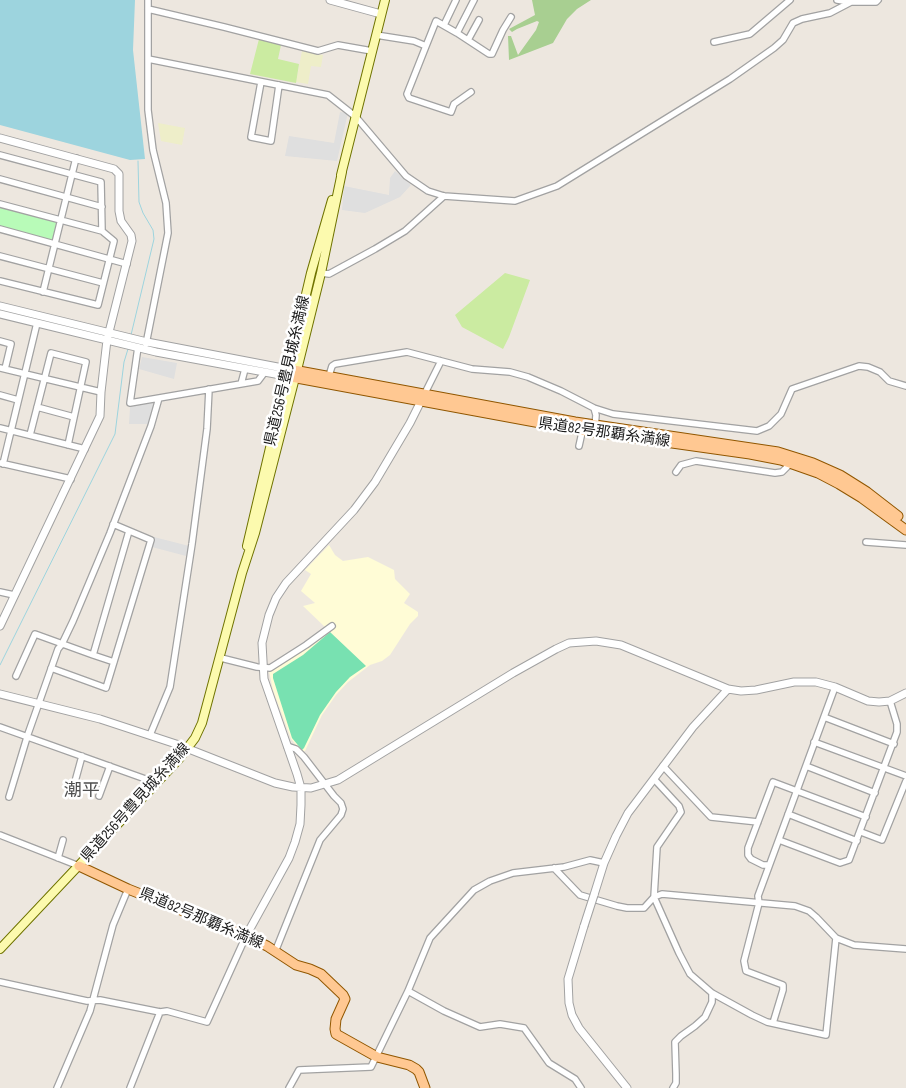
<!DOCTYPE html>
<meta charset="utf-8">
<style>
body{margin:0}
canvas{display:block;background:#ede7df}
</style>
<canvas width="906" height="1088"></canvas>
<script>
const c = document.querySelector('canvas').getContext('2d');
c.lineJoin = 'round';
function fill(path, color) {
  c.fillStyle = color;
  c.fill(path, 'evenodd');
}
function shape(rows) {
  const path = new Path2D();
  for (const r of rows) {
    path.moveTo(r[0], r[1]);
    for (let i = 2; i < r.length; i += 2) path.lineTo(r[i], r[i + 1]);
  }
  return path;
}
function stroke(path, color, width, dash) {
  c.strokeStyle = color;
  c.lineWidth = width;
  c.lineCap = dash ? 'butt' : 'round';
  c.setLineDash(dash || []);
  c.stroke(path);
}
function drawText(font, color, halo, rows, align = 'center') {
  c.font = font + ' "Sofia Sans Condensed","Noto Sans JP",sans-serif';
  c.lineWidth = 5;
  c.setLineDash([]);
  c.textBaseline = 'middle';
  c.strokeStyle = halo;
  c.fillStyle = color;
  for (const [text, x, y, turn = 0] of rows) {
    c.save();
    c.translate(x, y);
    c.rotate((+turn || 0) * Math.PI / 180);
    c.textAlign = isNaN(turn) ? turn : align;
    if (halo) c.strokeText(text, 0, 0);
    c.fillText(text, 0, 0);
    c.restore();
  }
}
fill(shape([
 [329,545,335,555,343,561,368,557,394,570,395,579,410,594,404,603,418,612,418,616,410,624,390,655,382,661,370,665,348,682,336,695,322,715,305,751,302,752,291,739,273,690,269,671,321,637,318,634,325,627,303,606,315,603,301,591,311,574,305,570]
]), '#fffcd6');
fill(shape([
 [302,51,323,55,321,67,311,66,308,84,296,82],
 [158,123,185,128,182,145,161,141]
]), '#eeeec9');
fill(shape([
 [259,39,281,45,278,59,299,64,296,83,250,74],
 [505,273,530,280,509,337,503,349,462,327,455,315]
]), '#cbeba1');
fill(shape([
 [532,0,591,0,577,9,567,19,553,43,509,60,508,36,511,36,518,55,536,30,539,22,537,21,517,29,512,32,509,29,535,15]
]), '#a8cf91');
fill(shape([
 [0,206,58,221,54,241,0,227]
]), '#b8fbb8');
fill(shape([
 [330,632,366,666,350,677,336,692,320,715,304,748,302,750,292,738,273,678,273,674,303,655]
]), '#78e1b1');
fill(shape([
 [340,112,347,113,347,117,337,161,285,156,289,136,334,143],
 [395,171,411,185,400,197,365,213,342,210,344,186,389,195,390,178],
 [142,357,177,363,174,379,139,369],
 [154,401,149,424,129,424,130,407],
 [154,537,189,546,186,556,152,547]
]), '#dfdfdf');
fill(shape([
 [0,0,135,0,133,50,145,159,130,160,0,125]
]), '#9dd4de');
stroke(shape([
 [131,335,154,239,153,230,143,213,139,202,138,161],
 [0,665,115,434,124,362,128,349]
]), '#9dd4de', 1);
const minor = shape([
 [837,0,851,2],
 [148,9,224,27,318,51,338,45,372,51],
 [444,25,456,0],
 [457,33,474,0],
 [376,35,414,41,426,46,436,21,457,33,489,54,492,54,503,30,511,17],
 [468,40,479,20],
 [714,42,750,34,790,0],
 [426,46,407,94,409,98,451,112,454,104,471,92],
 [148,59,328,95,356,117,406,176,428,191,444,196,515,201,557,186,730,79,774,48,783,40,793,23,802,19,830,13,851,2,876,2,878,0],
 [261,82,251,137,271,141,279,85],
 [0,155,101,182,102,231,114,241,98,305,0,281],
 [0,179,102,207],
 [0,204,102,231],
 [0,229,127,264],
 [0,256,103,283],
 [321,273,329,274,375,249,405,231,444,196],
 [43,292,76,158],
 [0,341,11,344,5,369],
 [146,344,168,233,166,203,153,150,148,110,148,0],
 [138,347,130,403,258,381,264,373],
 [0,368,101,392],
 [328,379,332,366,335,364,407,352,472,369,510,372,528,377,561,391,594,408,613,414,757,431,769,426,781,414,792,389,859,366,868,367,880,372,889,381,906,386],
 [241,384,245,369],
 [0,395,18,400],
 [424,395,441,361],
 [37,407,74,417],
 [594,408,596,415,595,428],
 [0,428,85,449],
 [30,435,51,353,86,362,68,445],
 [579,446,583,428],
 [0,463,71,479],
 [3,464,37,323],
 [676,472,681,465,696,461,775,473,782,472,788,466,790,461],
 [866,542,906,545],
 [0,592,14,595],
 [93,655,114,662],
 [221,658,257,667,270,668,306,645,332,626],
 [51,668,106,688,151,540,113,524],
 [16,676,35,634,93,655,129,531],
 [824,717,894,744],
 [0,727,151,781,156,785],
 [150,735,170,687,192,544,207,429,209,389],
 [814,742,906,776],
 [663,766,711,817,758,822],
 [806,766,875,793],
 [654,779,679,806,681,812,657,847,654,897,679,953,690,974,712,993,752,1015,767,1022,826,1035,836,938],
 [73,789,82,756],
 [99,796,110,766],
 [9,797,28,734,58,649,62,644,73,621,110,533,151,426,159,398],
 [788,814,857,841],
 [861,832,882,840,906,781],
 [0,835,79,866],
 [779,840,840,863,849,860,897,732,897,724,890,701],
 [58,858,63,840],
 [769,865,763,865,751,859,748,855,748,848,773,782,866,817],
 [554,868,580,895,617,906,627,908,644,908,654,897,662,894,795,906,809,911,816,917,836,938,854,945,906,949],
 [275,952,320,840,341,815,343,809,341,803,334,796,304,757,296,749,287,746],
 [0,982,87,1001,100,1000,160,1012,167,1011,207,1022,246,936],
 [408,991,444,1011,480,1027,500,1024,524,1028,549,1063,575,1079,581,1088],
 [773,1023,783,990,783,985,746,971,744,961,759,903,758,896,835,687],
 [57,1088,90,1011,113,925,128,889],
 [130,1088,160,1012],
 [289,1088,299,1070,371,1067,408,991,430,938,474,890,490,881,513,873,564,867,590,860,604,863],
 [673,1088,676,1083,676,1074,675,1042,681,1036,695,1026,705,1017,712,1002,712,993]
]);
const tertiary = shape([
 [330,0,381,14],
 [0,138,114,169,119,174,119,211,121,221,131,235,132,241,107,340,101,392,100,416,0,626],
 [0,306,147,342,288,369],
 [0,314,156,352,286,376],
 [0,694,100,719,176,744,275,783,293,787,311,788,338,780,513,673,556,649,569,643,596,641,621,645,728,689,741,691,756,690,794,682,816,682,835,687,868,701,879,702,890,701,906,693],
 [594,895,604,863,616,836,628,813,693,727,728,689],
 [584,926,568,979,569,1003,572,1015,579,1028,627,1088],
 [246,936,289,858,295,842,300,824,301,805,301,788,297,774,264,679,262,643,269,615,276,598,286,583,354,510,375,482,410,423,423,397]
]);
const secondary = shape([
 [341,175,385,0],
 [247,546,311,273,332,200],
 [0,949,179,759,195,738,202,723,242,573,255,533,297,370,321,273,342,172]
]);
const primary = shape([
 [288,369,575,422,778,452,813,463,840,475,867,492,898,516],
 [286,376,573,429,750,454,781,460,818,473,839,484,862,498,906,530],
 [79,866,128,889,246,936,267,946,296,965,310,969,321,974,343,995,345,999,336,1019,335,1029,336,1034,377,1057,409,1065,416,1069,419,1072,425,1088]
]);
stroke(minor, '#a2a2a2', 8);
stroke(tertiary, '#a2a2a2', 9);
stroke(secondary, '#6f7300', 10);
stroke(primary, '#915700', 11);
stroke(minor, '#fff', 5.5);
stroke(tertiary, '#fff', 7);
stroke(secondary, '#fcfaae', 8);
stroke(primary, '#ffc892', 9);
const tertiaryBridge = shape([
 [584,926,594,895]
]);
stroke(tertiaryBridge, '#a2a2a2', 9, []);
stroke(tertiaryBridge, '#fff', 7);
drawText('15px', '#1b1b1b', '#fff', [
 ["県道256号豊見城糸満線",288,371,-77],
 ["県道82号那覇糸満線",604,433,8],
 ["県道256号豊見城糸満線",136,803,-48],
 ["県道82号那覇糸満線",201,919,23]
]);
drawText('18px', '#4e4e4e', '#fff', [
 ["潮平",82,791]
]);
</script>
